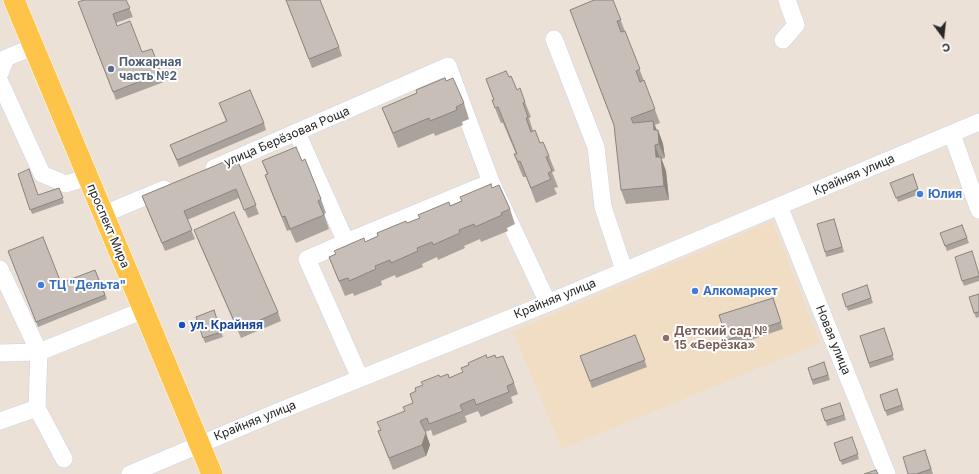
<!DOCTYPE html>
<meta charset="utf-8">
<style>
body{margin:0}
#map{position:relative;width:979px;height:474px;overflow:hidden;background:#ece1d6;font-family:Inter,sans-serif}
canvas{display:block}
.north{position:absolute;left:923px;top:16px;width:40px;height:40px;-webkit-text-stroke:3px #fff;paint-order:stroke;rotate:165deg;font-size:11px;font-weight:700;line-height:16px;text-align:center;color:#272727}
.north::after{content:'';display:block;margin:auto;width:14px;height:18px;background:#272727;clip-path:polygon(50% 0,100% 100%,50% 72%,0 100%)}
</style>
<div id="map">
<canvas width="979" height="474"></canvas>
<div class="north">С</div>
</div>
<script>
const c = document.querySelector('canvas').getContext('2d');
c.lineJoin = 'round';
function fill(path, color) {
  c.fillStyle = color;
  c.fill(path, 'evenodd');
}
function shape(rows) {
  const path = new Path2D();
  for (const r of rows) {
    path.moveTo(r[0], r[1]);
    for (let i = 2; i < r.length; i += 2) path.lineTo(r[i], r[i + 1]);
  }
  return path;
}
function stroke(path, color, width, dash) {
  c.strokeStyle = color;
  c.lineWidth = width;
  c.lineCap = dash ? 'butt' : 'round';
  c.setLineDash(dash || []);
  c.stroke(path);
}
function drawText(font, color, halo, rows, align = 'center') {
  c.font = font + ' Inter,sans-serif';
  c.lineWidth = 4;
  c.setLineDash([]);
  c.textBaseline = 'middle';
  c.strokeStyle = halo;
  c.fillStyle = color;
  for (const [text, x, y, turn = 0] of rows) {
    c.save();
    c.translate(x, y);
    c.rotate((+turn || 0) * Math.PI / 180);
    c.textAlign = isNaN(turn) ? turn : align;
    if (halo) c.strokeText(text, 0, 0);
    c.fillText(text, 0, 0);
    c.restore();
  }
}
fill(shape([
 [772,221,820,343,562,449,513,332]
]), '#f0ddc3');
const minor = shape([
 [554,39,596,147,603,207,624,270],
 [783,40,796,25,787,0],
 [0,73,6,58,33,47],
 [0,82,42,174,66,184,88,177],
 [297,133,346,242,307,259,360,378],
 [952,134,979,210],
 [214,168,448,66,491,182,548,303],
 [779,206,887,474],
 [104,214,164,189],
 [346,242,491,182],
 [0,269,39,352,144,310],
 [0,353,39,352,37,408,64,459],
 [0,421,37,408],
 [130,474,277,412,548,303,979,122]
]);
const major = shape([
 [14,0,212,474]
]);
stroke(minor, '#ccd2e2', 18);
stroke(major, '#fff', 22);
stroke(minor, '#fff', 17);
stroke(major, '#fec349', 21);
fill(shape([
 [126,0,133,17,116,23,117,26,142,52,152,49,164,82,116,100,78,2],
 [286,0,339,47,342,56,312,68],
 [613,0,660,123,655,125,657,130,658,130,663,144,665,158,661,159,666,171,669,200,626,204,621,190,614,126,570,10],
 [509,77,525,102,531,117,529,118,533,131,540,143,549,156,555,171,552,172,558,187,554,188,557,194,536,203,526,177,523,177,520,170,514,154,516,154,503,123,501,123,498,116,492,100,494,100,486,79],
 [446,81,464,103,469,119,462,122,463,125,435,136,434,133,398,148,382,108],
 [219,103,264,123,266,130,179,167,170,145,226,121],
 [236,157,259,214,248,218,239,198,187,220,195,239,165,251,142,196],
 [262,161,302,161,321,199,326,213,324,214,329,229,296,243,290,230,287,231,270,189,265,175,267,174],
 [18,174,38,195,59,188,64,203,32,214],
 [913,174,920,194,898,202,890,183],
 [492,188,510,209,515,224,507,228,508,231,481,242,480,239,464,246,465,248,438,260,437,257,422,264,423,267,396,278,395,275,381,281,382,285,354,296,353,293,345,296,335,272,329,257],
 [834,219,844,252,826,257,825,252],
 [962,225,969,243,947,251,940,233],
 [194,230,278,312,281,321,241,338,197,238],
 [8,251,61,283,95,270,107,299,38,327],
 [979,273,979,281,964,286,962,281],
 [867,285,873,303,848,311,842,294],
 [979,294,979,317,976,318,969,297],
 [773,298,783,329,730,347,719,315],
 [214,310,223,337,205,343,196,317],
 [884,328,894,360,870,368,860,336],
 [635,335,647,367,592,388,580,356],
 [487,358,496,358,514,383,518,394,511,397,513,403,481,417,478,411,465,416,467,422,433,436,431,430,425,432,430,445,426,456,393,470,378,431,404,411,413,403,410,394,416,391,440,377,449,378,463,372],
 [824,362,830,380,813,385,808,368],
 [897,389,904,410,887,416,880,395],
 [840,403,846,420,827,426,821,409],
 [852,437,859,459,842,465,834,443],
 [925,450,933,474,908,474]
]), '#aaa39d');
fill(shape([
 [653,121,658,135,654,130],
 [658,130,663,144,665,158,659,144],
 [655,145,660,159,656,157],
 [661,157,666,171,669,200,664,186],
 [426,433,430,445,426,456,422,445]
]), '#8b8580');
const building = shape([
 [84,0,126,0,130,8,113,14,117,26,130,21,142,52,152,49,161,73,113,92,78,2,84,0],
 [286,0,320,0,339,47,309,59,286,0],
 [594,0,613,0,621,20,617,21,621,32,625,31,640,69,636,71,640,82,644,80,655,109,631,118,633,123,653,121,654,130,658,130,659,144,655,145,656,157,661,157,664,186,621,190,614,125,570,10,594,0],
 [506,71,509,77,511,76,517,90,520,88,525,102,523,103,528,117,526,118,531,132,535,130,540,143,543,142,549,156,546,157,552,171,548,173,551,179,531,188,520,161,518,162,514,154,517,154,498,107,495,108,492,100,494,100,486,79,506,71],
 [445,78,446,81,453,78,464,103,456,107,457,110,430,121,429,118,393,133,382,108,417,93,416,90,445,78],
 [250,90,264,123,177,160,170,145,227,121,219,103,250,90],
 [296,147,302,161,305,159,321,199,318,201,324,215,290,229,285,216,282,217,265,175,268,174,262,161,296,147],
 [236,157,256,205,244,210,236,189,184,211,192,230,162,243,142,196,236,157],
 [29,169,38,195,59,188,63,198,30,210,18,174,29,169],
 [913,174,918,189,896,198,890,183,913,174],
 [491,184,492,188,499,185,510,209,501,213,502,215,475,227,474,224,459,230,460,233,433,245,432,242,417,248,418,251,391,263,390,260,375,266,376,269,349,281,348,278,339,281,329,257,336,254,334,251,364,238,365,242,378,236,377,233,406,221,407,223,420,218,418,215,449,202,450,206,462,201,460,197,491,184],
 [234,212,278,312,238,330,194,230,234,212],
 [834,219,842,247,825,252,817,224,834,219],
 [962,225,967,238,945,246,940,233,962,225],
 [43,237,61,283,95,270,105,295,36,322,8,251,43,237],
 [972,251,979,274,979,276,962,281,955,257,972,251],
 [867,285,871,298,846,307,842,294,867,285],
 [979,294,979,312,974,313,969,297,979,294],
 [773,298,781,322,727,340,719,315,773,298],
 [214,310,221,332,203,338,196,317,214,310],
 [884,328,893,355,869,363,860,336,884,328],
 [635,335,645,360,590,381,580,356,635,335],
 [486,355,487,358,495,355,496,358,503,356,514,383,507,386,509,392,476,405,474,399,460,405,463,411,429,424,427,418,420,421,426,433,422,445,389,458,378,431,381,430,377,422,405,411,403,407,413,403,410,394,416,391,415,388,423,385,421,382,439,375,440,377,448,374,449,378,463,372,461,368,469,365,468,363,486,355],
 [824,362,828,375,812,380,808,368,824,362],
 [897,389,902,405,885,411,880,395,897,389],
 [840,403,844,415,825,421,821,409,840,403],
 [852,437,858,454,840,461,834,443,852,437],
 [925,450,931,469,916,474,908,474,903,457,925,450],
 [876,470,878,474,864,474,876,470]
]);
fill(building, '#c6beb7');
stroke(building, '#8b8580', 1);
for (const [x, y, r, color] of [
 [111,69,4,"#5c6f8a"],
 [920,194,4,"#3f7fe0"],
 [41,285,4,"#3f7fe0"],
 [695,291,4,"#3f7fe0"],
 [182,325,4,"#1a4fb4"],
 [666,338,4,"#8d6e63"]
]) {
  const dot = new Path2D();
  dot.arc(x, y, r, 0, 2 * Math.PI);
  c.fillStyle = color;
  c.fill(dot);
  stroke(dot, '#fff', 1.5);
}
drawText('bold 12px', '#4e5e75', '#fff', [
 ["Пожарная",119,62],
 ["часть №2",119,76]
], 'left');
drawText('12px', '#272727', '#fff', [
 ["улица Берёзовая Роща",287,137,-23],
 ["Крайняя улица",854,175,-23],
 ["проспект Мира",108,226,67],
 ["Крайняя улица",555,299,-22],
 ["Новая улица",833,340,68],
 ["Крайняя улица",255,421,-22]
]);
drawText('bold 12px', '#366cbe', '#fff', [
 ["Юлия",928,194],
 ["ТЦ \"Дельта\"",49,285],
 ["Алкомаркет",703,291]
], 'left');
drawText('bold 12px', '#164399', '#fff', [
 ["ул. Крайняя",190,325]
], 'left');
drawText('bold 12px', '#785e54', '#fff', [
 ["Детский сад №",674,331],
 ["15 «Берёзка»",674,345]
], 'left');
</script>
